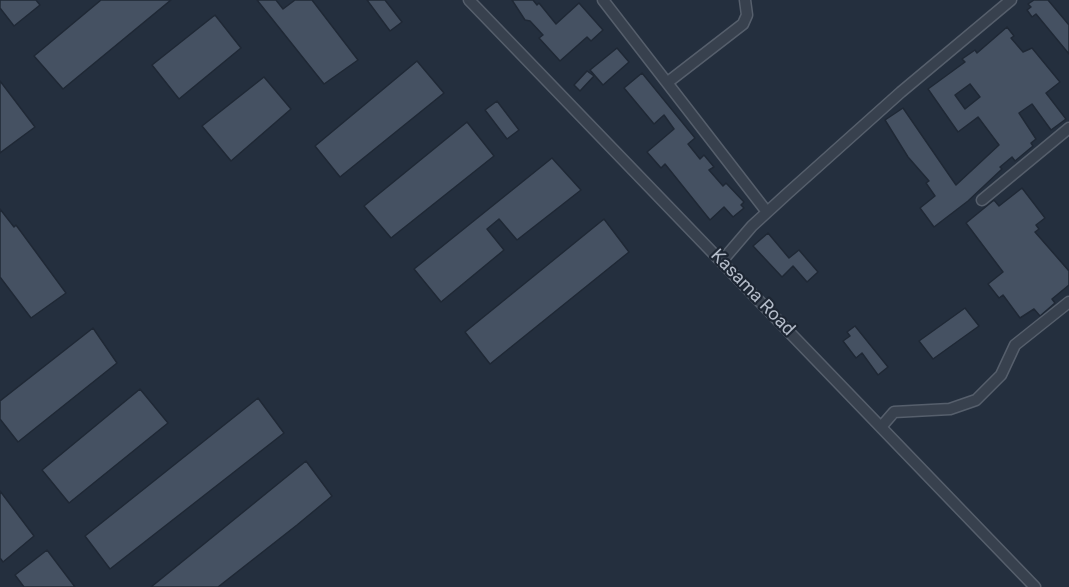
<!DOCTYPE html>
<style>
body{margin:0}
canvas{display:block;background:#242f3e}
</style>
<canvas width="1069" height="587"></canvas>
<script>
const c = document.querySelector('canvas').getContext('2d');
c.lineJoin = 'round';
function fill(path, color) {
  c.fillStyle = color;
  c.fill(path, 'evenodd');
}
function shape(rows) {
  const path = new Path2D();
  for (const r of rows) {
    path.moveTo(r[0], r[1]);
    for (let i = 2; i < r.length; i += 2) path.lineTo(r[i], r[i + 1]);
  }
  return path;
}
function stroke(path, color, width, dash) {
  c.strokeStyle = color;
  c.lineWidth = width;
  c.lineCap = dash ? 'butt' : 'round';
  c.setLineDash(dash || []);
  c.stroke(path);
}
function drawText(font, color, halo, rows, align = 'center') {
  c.font = font + ' Roboto,sans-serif';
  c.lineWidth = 4.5;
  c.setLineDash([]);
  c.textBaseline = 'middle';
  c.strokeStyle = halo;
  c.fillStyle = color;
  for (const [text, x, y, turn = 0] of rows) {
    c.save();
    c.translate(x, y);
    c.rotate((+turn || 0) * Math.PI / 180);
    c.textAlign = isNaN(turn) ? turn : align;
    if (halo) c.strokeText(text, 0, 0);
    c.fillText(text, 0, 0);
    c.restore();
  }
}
const building = shape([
 [0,0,36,0,40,5,14,26,0,8,0,0],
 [101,0,171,0,63,89,34,56,101,0],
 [257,0,276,0,283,9,295,0,312,0,358,60,324,84,257,0],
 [367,0,385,0,402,22,390,31,367,0],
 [512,0,533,0,537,5,539,3,556,24,579,3,603,30,591,41,587,37,560,61,539,38,543,35,530,21,525,20,512,0],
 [1034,0,1048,0,1069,25,1069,54,1036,14,1032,17,1027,10,1031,7,1028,4,1034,0],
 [215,15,241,48,179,99,152,65,215,15],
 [1007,27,1014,36,1011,38,1023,52,1032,48,1060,82,1046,93,1066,119,1051,130,1032,104,1019,113,1036,139,1031,143,1033,146,1015,161,1012,157,1000,167,1002,169,968,201,934,227,920,208,935,196,926,183,929,181,908,157,885,120,903,108,956,185,999,145,978,117,958,132,928,89,965,62,962,59,975,50,977,53,1007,27],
 [970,84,980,97,965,109,955,95,970,84],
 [617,48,629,62,603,85,590,70,617,48],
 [417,61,444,93,340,177,315,146,417,61],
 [587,71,594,76,580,91,574,85,587,71],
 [642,73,695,138,688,144,700,159,704,155,714,167,709,170,723,186,726,183,744,202,741,205,744,208,733,217,724,207,710,220,665,164,661,168,647,152,674,129,664,115,654,124,624,88,642,73],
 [264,77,291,109,231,161,202,126,264,77],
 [0,81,35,127,0,153,0,81],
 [497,101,519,130,507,139,485,110,497,101],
 [467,122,494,156,391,238,364,206,467,122],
 [552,158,581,190,517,240,499,219,487,229,504,250,441,302,414,269,552,158],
 [1022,188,1045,218,1036,225,1039,229,1035,232,1069,271,1069,285,1052,299,1055,303,1040,316,1034,309,1020,318,1003,295,999,298,988,284,1003,272,966,223,994,200,999,206,1022,188],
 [0,209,14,227,16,225,66,293,31,318,0,277,0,209],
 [604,219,629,252,490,364,465,332,604,219],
 [768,233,789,258,799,250,818,272,807,282,793,266,782,277,753,246,768,233],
 [965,308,979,326,933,359,919,341,965,308],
 [855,326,888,367,878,375,862,353,856,358,843,341,850,336,847,332,855,326],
 [93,328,117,363,18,442,0,419,0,401,93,328],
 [140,389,168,423,69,503,42,470,140,389],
 [258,398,284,433,110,569,85,536,258,398],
 [306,461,332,496,297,525,218,587,151,587,306,461],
 [0,491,34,536,3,562,0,558,0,491],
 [47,550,75,587,24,587,15,575,47,550]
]);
fill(building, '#455162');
stroke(building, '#1f2835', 1.5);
const minor = shape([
 [469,0,1035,587],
 [603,0,767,212],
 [668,82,743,24,747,15,745,0],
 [982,200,1069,128],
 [722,261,752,226,788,193,901,92,1011,0],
 [881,427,894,412,950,409,976,400,1001,375,1015,345,1069,302]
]);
stroke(minor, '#565f6c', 13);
stroke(minor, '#38414e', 10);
drawText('18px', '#b4bcc9', '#1d2633', [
 ["Kasama Road",752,293,46]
]);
</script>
